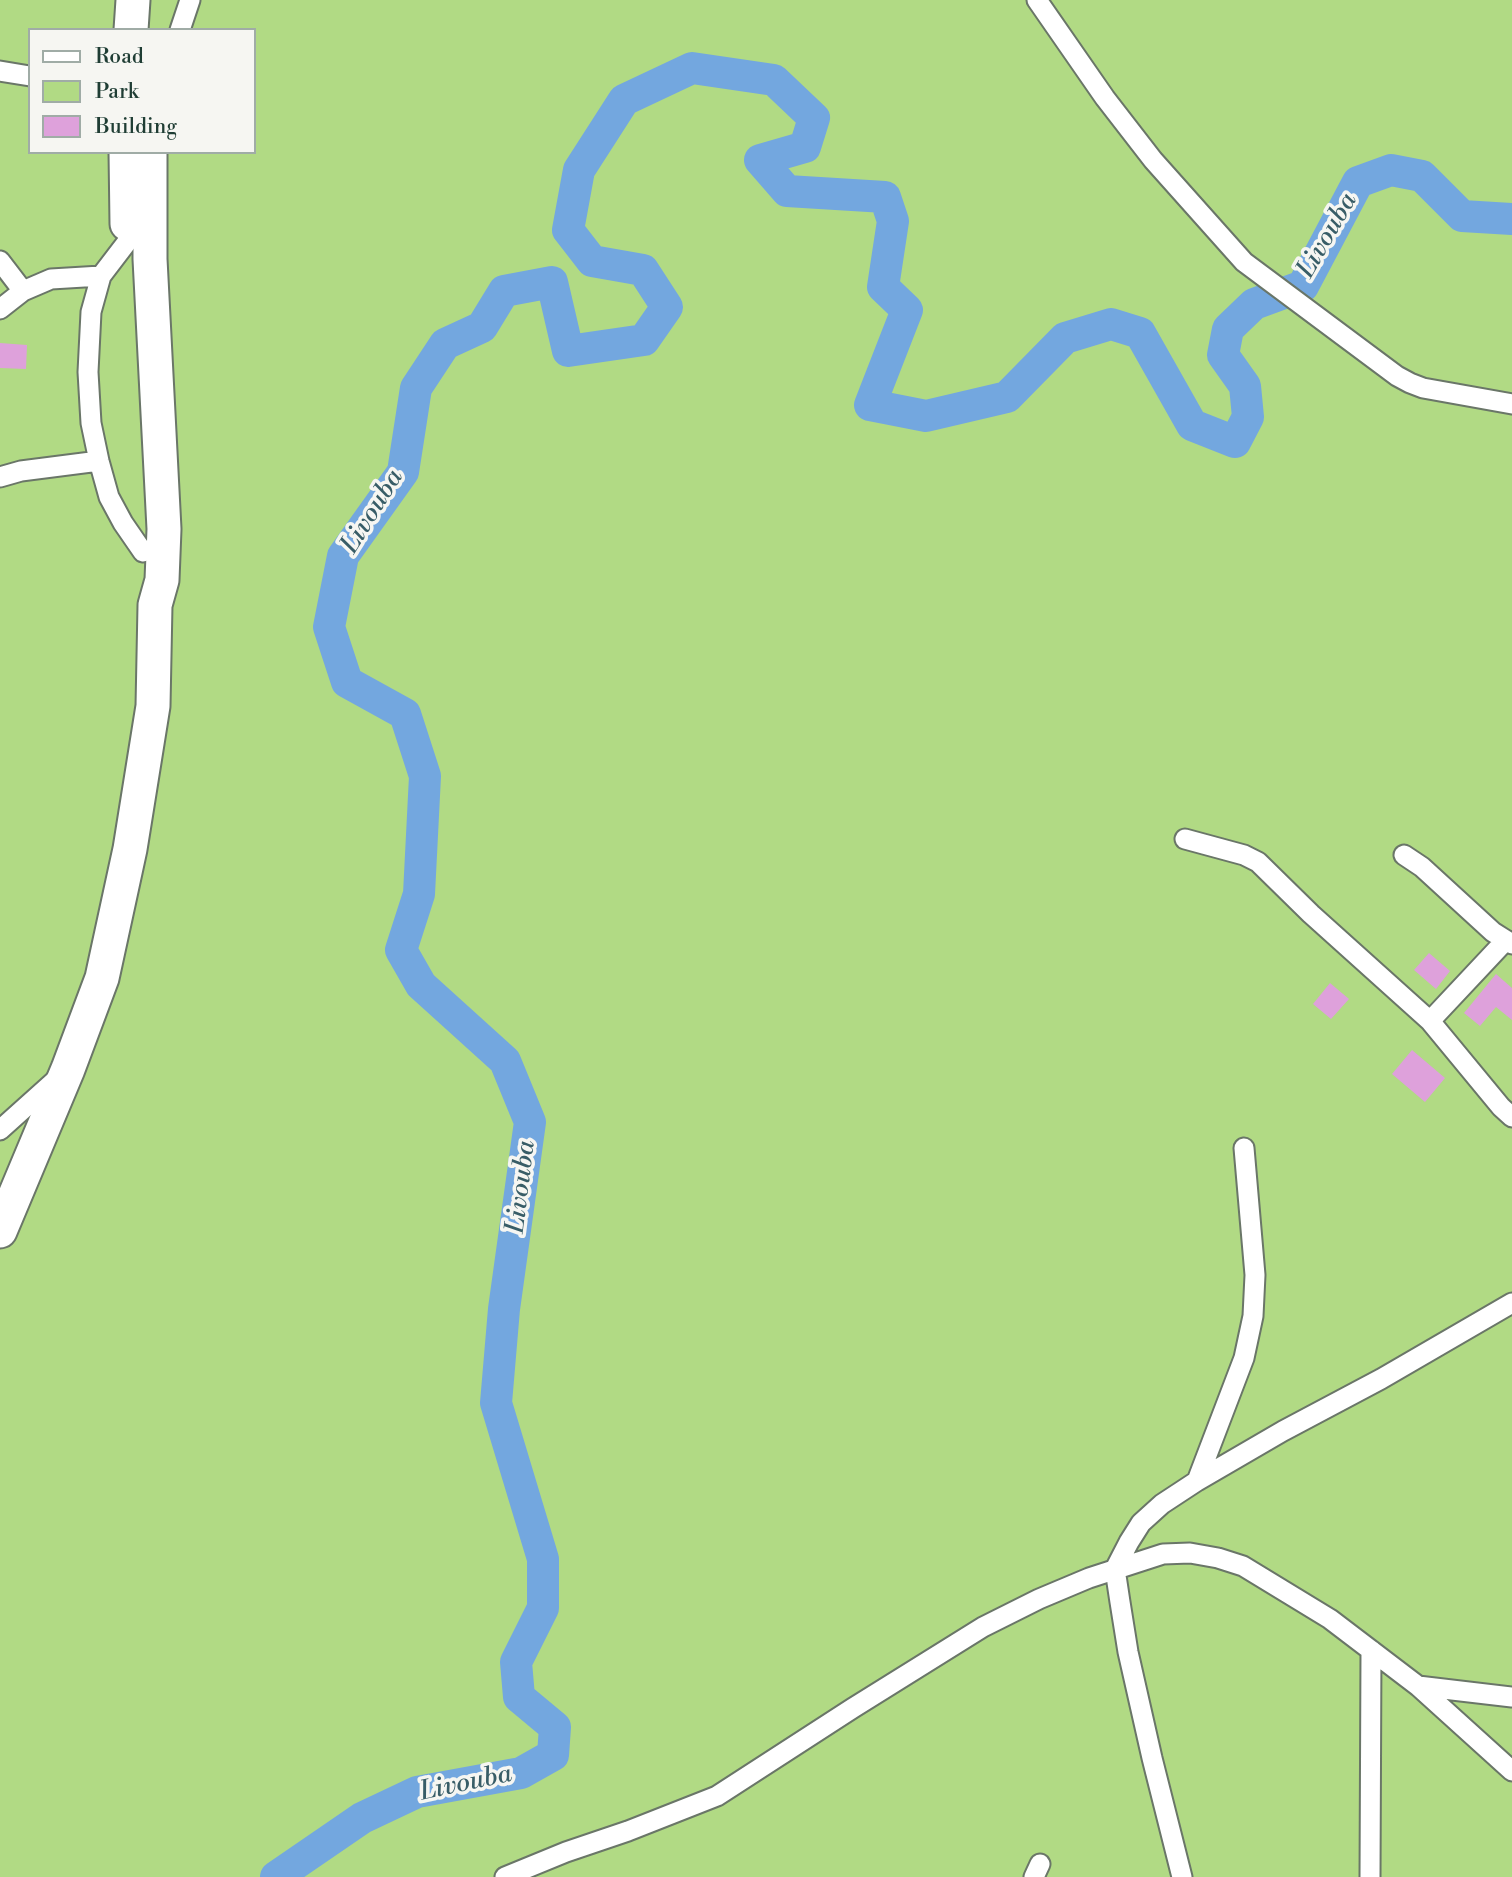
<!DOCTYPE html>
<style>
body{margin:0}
#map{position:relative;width:1512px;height:1877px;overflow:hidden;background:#f4e1ca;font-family:"Libre Bodoni",serif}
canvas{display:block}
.legend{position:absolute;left:28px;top:28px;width:228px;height:126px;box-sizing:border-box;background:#f6f6f2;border:2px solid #a0aca6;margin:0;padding:9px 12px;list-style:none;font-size:21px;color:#1f3d34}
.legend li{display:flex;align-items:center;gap:14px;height:35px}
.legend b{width:35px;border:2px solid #a0aca6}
</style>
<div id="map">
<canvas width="1512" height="1877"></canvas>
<ul class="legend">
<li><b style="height:9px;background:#fff"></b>Road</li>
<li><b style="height:19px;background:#b1da84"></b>Park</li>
<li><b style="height:19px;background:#dea1db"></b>Building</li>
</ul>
</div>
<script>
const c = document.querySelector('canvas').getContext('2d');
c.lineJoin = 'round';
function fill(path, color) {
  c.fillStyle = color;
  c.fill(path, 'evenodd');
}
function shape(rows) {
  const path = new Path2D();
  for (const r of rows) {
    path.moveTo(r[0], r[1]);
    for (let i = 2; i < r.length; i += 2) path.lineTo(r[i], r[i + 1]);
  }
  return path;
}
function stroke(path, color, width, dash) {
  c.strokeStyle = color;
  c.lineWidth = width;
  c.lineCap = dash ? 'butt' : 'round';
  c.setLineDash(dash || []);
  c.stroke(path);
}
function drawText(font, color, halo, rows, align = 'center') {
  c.font = font + ' "Libre Bodoni",serif';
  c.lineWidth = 7;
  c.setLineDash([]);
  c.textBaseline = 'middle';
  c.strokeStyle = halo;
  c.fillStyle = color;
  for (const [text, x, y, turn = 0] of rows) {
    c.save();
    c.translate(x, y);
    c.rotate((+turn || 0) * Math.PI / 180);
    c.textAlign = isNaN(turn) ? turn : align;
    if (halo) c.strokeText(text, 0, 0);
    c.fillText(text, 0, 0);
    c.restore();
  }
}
fill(shape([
 [0,0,1512,0,1512,1877,0,1877],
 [30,30,254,30,254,152,30,152]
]), '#b1da84');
stroke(shape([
 [276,1877,362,1818,417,1792,521,1773,553,1755,555,1727,519,1697,516,1662,543,1608,543,1559,496,1403,504,1309,530,1122,505,1061,421,985,401,950,419,894,425,776,405,714,347,682,329,627,343,556,403,472,416,388,445,344,482,327,504,291,552,282,568,351,644,340,667,307,643,270,592,261,568,230,579,170,624,100,692,68,774,80,814,118,805,147,760,160,787,191,885,197,893,221,883,287,907,310,870,405,926,416,1007,397,1065,338,1111,324,1140,333,1192,425,1235,442,1248,417,1245,386,1223,355,1228,329,1254,304,1303,286,1358,182,1391,170,1422,176,1462,216,1512,219]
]), '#73a7df', 32);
fill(shape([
 [0,343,27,345,26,369,0,368],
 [1429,953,1450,971,1436,989,1414,970],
 [1496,974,1512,988,1512,1020,1496,1007,1480,1026,1464,1013],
 [1330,983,1349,999,1331,1019,1313,1004],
 [1412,1050,1445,1078,1425,1102,1392,1074]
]), '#dea1db');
const street = shape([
 [1037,0,1105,98,1153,160,1244,262,1397,376,1410,383,1423,388,1512,404],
 [180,30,190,0],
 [0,71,30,76],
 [127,242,101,276,91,312,88,372,91,423,99,461,109,497,123,523,143,552],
 [0,261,23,291],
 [0,309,23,291,51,279,101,276],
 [0,477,21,471,99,461],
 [1185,839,1244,855,1258,862,1311,914,1430,1021,1501,1107,1512,1117],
 [1404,855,1422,867,1493,932,1512,944],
 [1430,1021,1506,940],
 [0,1130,59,1077],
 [1197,1481,1244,1358,1253,1316,1255,1275,1244,1148],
 [1418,1686,1512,1697],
 [505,1877,566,1852,628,1831,717,1796,853,1708,983,1627,1039,1599,1089,1578,1163,1554,1190,1553,1218,1558,1243,1566,1330,1619,1418,1686,1512,1771],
 [1034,1877,1040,1864],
 [1182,1877,1152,1758,1128,1652,1120,1602,1115,1569,1129,1542,1141,1523,1162,1504,1197,1481,1283,1431,1381,1379,1512,1303],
 [1370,1877,1371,1650]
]);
const highway = shape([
 [131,30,133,0],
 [126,152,127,224],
 [0,1231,68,1069,102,978,130,849,153,706,155,605,162,580,164,529,150,259,150,152]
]);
stroke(street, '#6a7668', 23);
stroke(highway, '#6a7668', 37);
stroke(street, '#fff', 19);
stroke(highway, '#fff', 33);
drawText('italic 26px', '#385d67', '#f6f6f2', [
 ["Livouba",1328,236,-60],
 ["Livouba",373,512,-58],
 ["Livouba",522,1187,-83],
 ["Livouba",466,1784,-12]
]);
</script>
